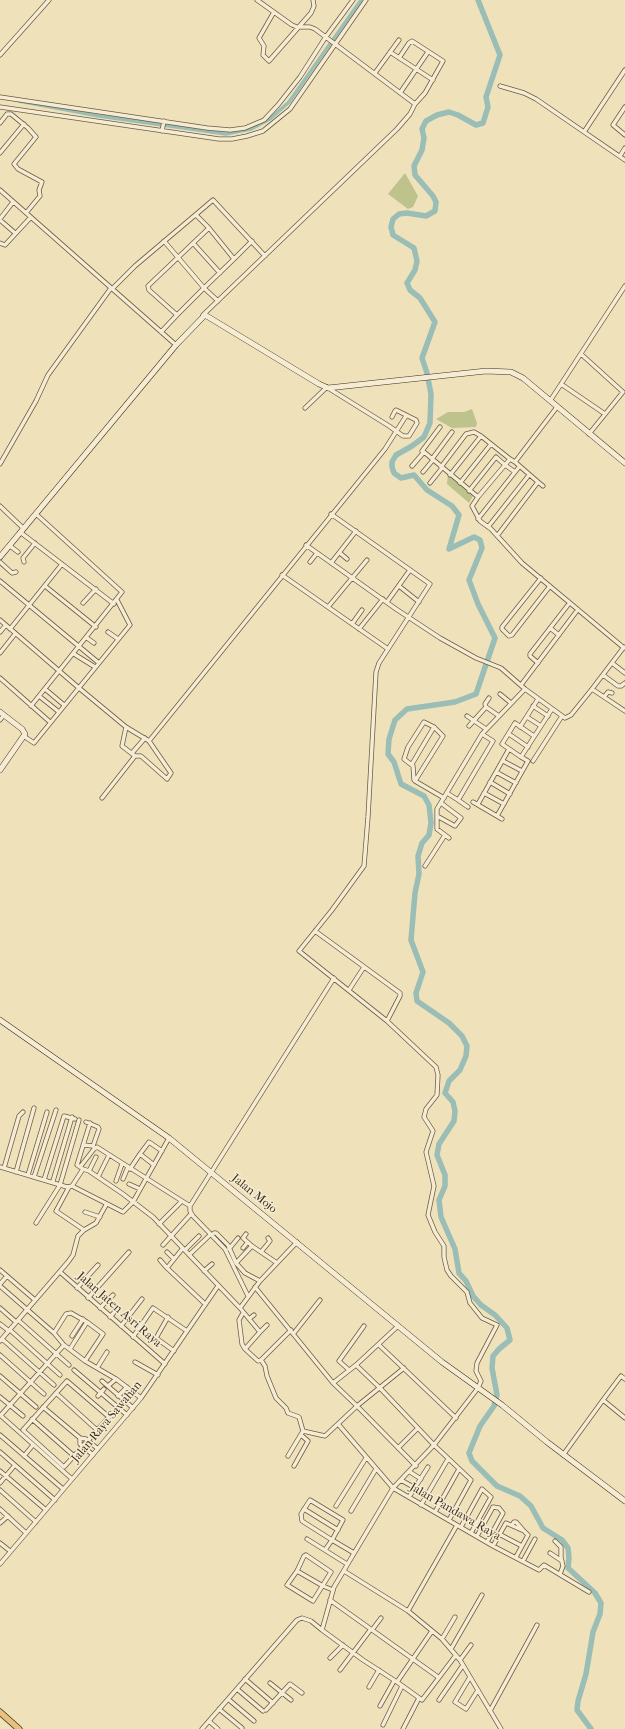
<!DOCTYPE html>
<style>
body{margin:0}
canvas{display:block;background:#efe2bb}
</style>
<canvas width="625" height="1729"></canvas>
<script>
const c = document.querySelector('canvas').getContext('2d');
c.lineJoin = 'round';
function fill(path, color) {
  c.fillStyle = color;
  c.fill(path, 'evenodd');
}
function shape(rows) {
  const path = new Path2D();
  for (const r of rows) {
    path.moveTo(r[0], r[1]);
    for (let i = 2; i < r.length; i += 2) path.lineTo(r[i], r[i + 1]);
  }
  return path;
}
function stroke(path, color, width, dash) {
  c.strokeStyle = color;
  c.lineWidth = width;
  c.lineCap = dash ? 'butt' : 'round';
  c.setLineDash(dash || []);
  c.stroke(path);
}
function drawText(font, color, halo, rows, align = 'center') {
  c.font = font + ' "IM FELL French Canon",serif';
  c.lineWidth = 3;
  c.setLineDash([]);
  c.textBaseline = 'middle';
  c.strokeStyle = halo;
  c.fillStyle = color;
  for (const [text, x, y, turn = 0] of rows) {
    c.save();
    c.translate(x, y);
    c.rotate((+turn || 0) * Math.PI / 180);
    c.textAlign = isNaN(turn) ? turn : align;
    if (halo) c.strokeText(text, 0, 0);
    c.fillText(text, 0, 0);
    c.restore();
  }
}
fill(shape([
 [405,173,418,196,413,207,408,209,388,194],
 [472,409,477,423,476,427,452,428,436,419,448,412,464,412],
 [448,474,473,496,469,503,447,484]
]), '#bec28d');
stroke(shape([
 [19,101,99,116,226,134,251,129,270,119,289,102,361,0]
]), '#9abdb6', 3.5);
stroke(shape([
 [478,0,500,55,486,97,488,107,483,123,476,125,458,115,449,112,437,115,426,121,422,129,424,138,422,150,414,166,415,175,433,196,436,202,435,211,426,216,407,213,399,214,393,219,391,227,393,235,414,248,417,261,415,270,407,283,410,290,420,298,435,322,422,358,427,373,431,394,430,423,424,437,412,446,396,455,392,462,392,467,394,473,401,478,414,475,427,490,452,506,459,515,449,549,474,537,480,540,482,548,469,580,478,604,495,638,476,694,455,702,407,709,395,720,389,739,388,754,394,762,401,784,424,796,429,805,431,823,429,835,422,843,418,856,419,874,415,893,411,940,423,972,416,993,417,1001,449,1023,462,1036,467,1046,466,1056,460,1070,449,1081,445,1093,453,1102,455,1111,454,1121,439,1144,437,1155,445,1175,445,1186,439,1200,441,1217,455,1249,459,1273,466,1281,473,1296,481,1305,495,1315,507,1328,510,1340,499,1349,493,1356,492,1368,497,1395,494,1406,480,1426,469,1453,472,1461,497,1486,520,1496,531,1506,543,1528,562,1540,568,1548,569,1558,568,1568,595,1593,601,1603,600,1614,593,1632,586,1674,578,1701,577,1710,591,1729]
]), '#9abdb6', 5.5);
const street = shape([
 [257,0,292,25,297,27,310,27,315,29,415,104],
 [274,12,259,38,264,46,263,55,269,61,311,13,314,6,313,0],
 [390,52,433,80],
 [0,55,49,0],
 [375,73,399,40],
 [500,86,524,93,536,99,625,160],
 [400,93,428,52],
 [0,97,207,128,230,130,245,128,264,120,278,105,300,77,325,38,353,0],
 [0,107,219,139,232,139,247,136,263,131,290,109,366,0],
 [625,107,613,125,625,135],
 [0,123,7,114,11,114,28,128,36,137,14,164,18,169,42,182,39,190,40,196,26,213],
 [162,131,164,121],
 [584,132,625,70],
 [0,153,24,124],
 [620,156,625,148],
 [0,190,176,345],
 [196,215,209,228],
 [0,219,13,202],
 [0,220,15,233],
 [164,241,204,288,218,301],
 [0,243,5,245,31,217],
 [193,243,220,273],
 [234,259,252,241],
 [112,289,135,266,213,200,265,256],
 [203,315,397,129,410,114,415,104,425,93,443,61,412,41,409,43,399,58],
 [161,332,177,315,206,286,234,259,209,228,148,286,149,290,177,315],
 [581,354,623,392,589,434],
 [561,384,605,414],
 [328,388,389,426,403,436,409,436,417,423,416,420,396,410,395,411,392,417],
 [550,401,625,286],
 [305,408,327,387],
 [424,452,422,451,440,427],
 [432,459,452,432],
 [0,464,36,401,48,375,111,288],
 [505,465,515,472],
 [412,466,424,452,478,497,472,506,480,521,491,529,522,563,624,648],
 [441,467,466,434,474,432,481,436],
 [423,472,433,460],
 [450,475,481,436,510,459],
 [538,482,543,486],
 [430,483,442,468],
 [460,483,491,444],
 [469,491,496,457,505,465],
 [478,497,510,459,515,462,557,407],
 [0,506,23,528],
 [331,514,430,584,379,663,376,672,368,817,364,866,332,910,299,951,387,1021,436,1067,438,1075,437,1095,426,1109,424,1117,433,1131,426,1152,434,1186,428,1215,435,1232,444,1246,444,1257,447,1270,451,1276,467,1292,470,1303,482,1318,497,1325,477,1363,476,1371,481,1381,478,1388,434,1445,393,1488,493,1546,539,1570,544,1565,589,1592],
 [478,519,519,467],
 [488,527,529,475],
 [20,532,114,604],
 [497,536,538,482,515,462],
 [306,545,396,609,440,638,476,658,501,668,525,689,565,718,571,715,592,689,625,711],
 [10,546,18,552],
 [340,553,347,559],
 [0,562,12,573,16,572],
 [24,562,23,558,35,543],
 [310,562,317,553],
 [331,563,356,531],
 [282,575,388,649],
 [541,578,502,627,502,629,509,636,512,635,550,586],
 [0,581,99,663],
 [45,586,96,627],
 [399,586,419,602],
 [387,602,410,570],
 [83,603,96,589],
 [328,607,367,560],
 [0,620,79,688,126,727,149,741,171,773,167,779,141,756,135,756,122,746,126,727],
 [352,624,362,610],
 [550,628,559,635],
 [10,629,62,564],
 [359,629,383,599],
 [0,632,6,625],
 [108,632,118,639],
 [87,638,94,643],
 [0,653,15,634],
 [74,654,95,667],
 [538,663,530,656,530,654,568,605],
 [612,663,625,673],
 [603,675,618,686,621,686,625,683],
 [0,678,50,722],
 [521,685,576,612],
 [45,689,64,705],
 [592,689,624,647],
 [500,694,511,703],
 [39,696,59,712],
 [604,697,608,692,612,693],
 [31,706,122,592,36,514],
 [533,706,548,716],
 [486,707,485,704,489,698],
 [467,716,486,729],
 [527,717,541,726],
 [0,720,4,715],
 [469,726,486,707,499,716],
 [520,727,538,699],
 [509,734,528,747],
 [25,737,34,743,130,625,117,600],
 [149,741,385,449,406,416],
 [132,753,145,738],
 [521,757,502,744,515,723,534,736],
 [503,761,522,771],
 [533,761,562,716],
 [412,764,434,727],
 [496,772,516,783],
 [415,781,443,736,434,727,424,722,408,747,404,759,413,766,414,780,415,781,444,798],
 [490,782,510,794],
 [447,793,458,800,460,797,493,741,482,734],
 [484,793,504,804],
 [102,798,135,756],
 [458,800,468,807],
 [473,802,502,819],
 [478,804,509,749],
 [437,816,455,826,461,818,441,803],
 [497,816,528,761,521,757,552,709],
 [449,838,437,829,437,809,482,734,525,689],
 [425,866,445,835],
 [315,931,400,993,400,996,387,1021],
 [349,990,364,967],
 [90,1123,77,1165,83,1169,89,1171,123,1194,153,1217,240,1308,260,1332,245,1349],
 [83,1145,93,1146,99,1129,98,1127,86,1122],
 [154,1165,140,1154,149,1142,162,1151],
 [0,1167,67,1187,72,1186,123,1212,133,1202,169,1138],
 [80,1167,94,1149,97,1147,190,1206],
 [4,1168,19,1116,23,1112],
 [130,1169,140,1154],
 [89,1171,96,1157],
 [16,1172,34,1108],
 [28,1175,47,1112],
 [34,1177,56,1110],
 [98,1177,109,1155],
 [123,1179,128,1167],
 [44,1180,64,1116,75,1119],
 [53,1181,72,1117],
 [116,1181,122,1164],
 [129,1184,140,1189],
 [72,1186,83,1169],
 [69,1187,56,1211,84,1230],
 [190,1206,334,978],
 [190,1206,190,1211,193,1216,225,1249,248,1296],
 [85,1212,100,1217],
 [36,1223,60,1185,79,1120],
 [159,1224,182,1201],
 [214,1233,216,1233,228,1245,236,1263],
 [246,1234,243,1238,252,1246],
 [163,1245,191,1214],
 [183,1248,167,1268,205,1304],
 [243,1248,247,1243],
 [229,1249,238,1238],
 [185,1250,199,1236],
 [167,1252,174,1259],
 [261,1252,270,1241,268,1238],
 [189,1255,211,1234],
 [160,1260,167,1268],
 [0,1270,35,1300],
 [204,1271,212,1264],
 [60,1272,165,1364],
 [260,1281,245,1273,236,1263,252,1246,277,1263],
 [0,1284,7,1276],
 [0,1286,54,1333,64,1345,85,1361,116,1379,141,1398],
 [255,1287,333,1383],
 [77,1288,98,1265],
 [88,1298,129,1252],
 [0,1308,16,1322],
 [100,1308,113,1295],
 [240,1308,260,1281,297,1242],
 [243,1313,239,1320,242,1344,245,1349,258,1361,261,1360,291,1330],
 [110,1317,118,1308],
 [168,1317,156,1338,174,1351],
 [249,1319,254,1315],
 [18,1320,69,1365],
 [0,1324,9,1331],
 [121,1326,142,1299],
 [398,1326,356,1365,380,1388,434,1445,471,1480,449,1520],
 [10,1330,60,1375],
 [260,1332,267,1325],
 [54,1333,66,1314,71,1313,87,1322,70,1349],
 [294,1333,320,1300],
 [72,1336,83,1319],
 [133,1337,153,1308,187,1331],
 [2,1339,54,1385],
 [0,1341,68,1262,73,1255,78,1236,84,1230,96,1223,106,1205],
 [379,1345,456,1418],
 [0,1355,44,1394],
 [261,1360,265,1366,267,1376,276,1398,286,1408,288,1413,299,1417,303,1431],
 [85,1361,103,1334,87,1322],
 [135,1362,158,1375],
 [356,1365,333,1383,357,1406,404,1368],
 [97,1368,107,1352],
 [74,1370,127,1415],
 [349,1370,339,1361,364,1326],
 [0,1376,36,1407],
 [67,1381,109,1417,64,1467,23,1430,67,1381],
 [102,1381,133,1408],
 [108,1386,116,1379],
 [56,1393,97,1430],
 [98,1396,104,1389],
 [118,1396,127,1387],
 [0,1397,23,1416],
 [603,1400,621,1376,625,1379],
 [43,1407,80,1438],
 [0,1415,72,1479],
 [1,1415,64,1345],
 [109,1417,113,1413],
 [32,1419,74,1456],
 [0,1435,63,1489],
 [398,1448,418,1428],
 [0,1452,55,1500],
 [93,1455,80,1444,80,1438,86,1439,98,1449],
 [563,1455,603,1400,625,1418],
 [24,1456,33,1445],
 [288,1456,303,1431,325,1436,357,1406,416,1466],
 [294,1466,308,1441,301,1435],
 [0,1471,46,1510],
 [410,1472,421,1479],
 [401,1480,415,1488],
 [0,1483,15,1465],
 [0,1490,36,1522],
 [409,1497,428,1467],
 [421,1505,448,1459],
 [336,1506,366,1458],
 [0,1509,26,1533],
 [304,1509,338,1530],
 [351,1511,376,1469],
 [435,1512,459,1469],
 [0,1523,8,1516],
 [512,1525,514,1522,516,1522,523,1530],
 [461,1527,482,1489,491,1497,471,1533],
 [499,1534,522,1546],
 [477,1536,493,1507,499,1508,503,1513,487,1542],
 [307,1539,347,1564],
 [555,1541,561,1547,561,1558,563,1566,560,1574],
 [0,1543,10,1551],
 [493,1546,506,1523,524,1531,528,1535,516,1557],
 [325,1550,332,1540,343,1520,310,1500,301,1514,302,1521,332,1540,354,1553],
 [550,1553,562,1561],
 [306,1555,331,1572,313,1601,287,1585,297,1571,304,1556,306,1555],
 [523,1561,535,1539],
 [0,1564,141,1398,218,1286],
 [297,1571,323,1586,333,1590],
 [344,1571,408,1611,442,1639,460,1660,501,1729],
 [330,1600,438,1677],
 [408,1611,457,1525],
 [322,1630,363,1660,397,1682],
 [372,1630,381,1618],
 [432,1631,397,1682,422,1700,456,1655],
 [442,1639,455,1617],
 [451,1649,482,1595],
 [330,1658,343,1645],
 [460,1660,471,1645],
 [340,1670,371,1629],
 [470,1677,455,1702,466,1709,478,1690],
 [245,1679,273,1703],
 [270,1683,291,1700],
 [369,1687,379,1670],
 [237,1689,263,1711],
 [228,1699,254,1721],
 [439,1700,463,1665],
 [380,1706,394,1681],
 [219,1709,242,1728],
 [266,1710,290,1684,302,1693],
 [490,1711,537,1625],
 [209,1721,218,1729],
 [383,1725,402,1686],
 [202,1729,297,1620,302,1618,311,1621,322,1630,334,1587,393,1488,338,1424],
 [403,1729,419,1698]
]);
const secondary = shape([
 [0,557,176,345,205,315,319,384,328,388,486,371,511,372,523,378,625,463],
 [0,712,22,729,25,734,0,770],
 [0,1020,169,1138,442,1362,502,1405,547,1442,625,1501]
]);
const primary = shape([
 [0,1712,19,1729]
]);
stroke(street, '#6b5c44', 5);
stroke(secondary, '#3f301d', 6);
stroke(primary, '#3f301d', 7);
stroke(street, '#f5ecd3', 3.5);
stroke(secondary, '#f5ecd3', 5);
stroke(primary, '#e8c17e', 5.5);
drawText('12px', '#3f301d', '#f5ecd3', [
 ["Jalan Mojo",254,1194,39],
 ["Jalan Jaten Asri Raya",119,1310,41],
 ["Jalan Raya Sawahan",107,1422,-50],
 ["Jalan Pandawa Raya",455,1512,30]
]);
</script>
